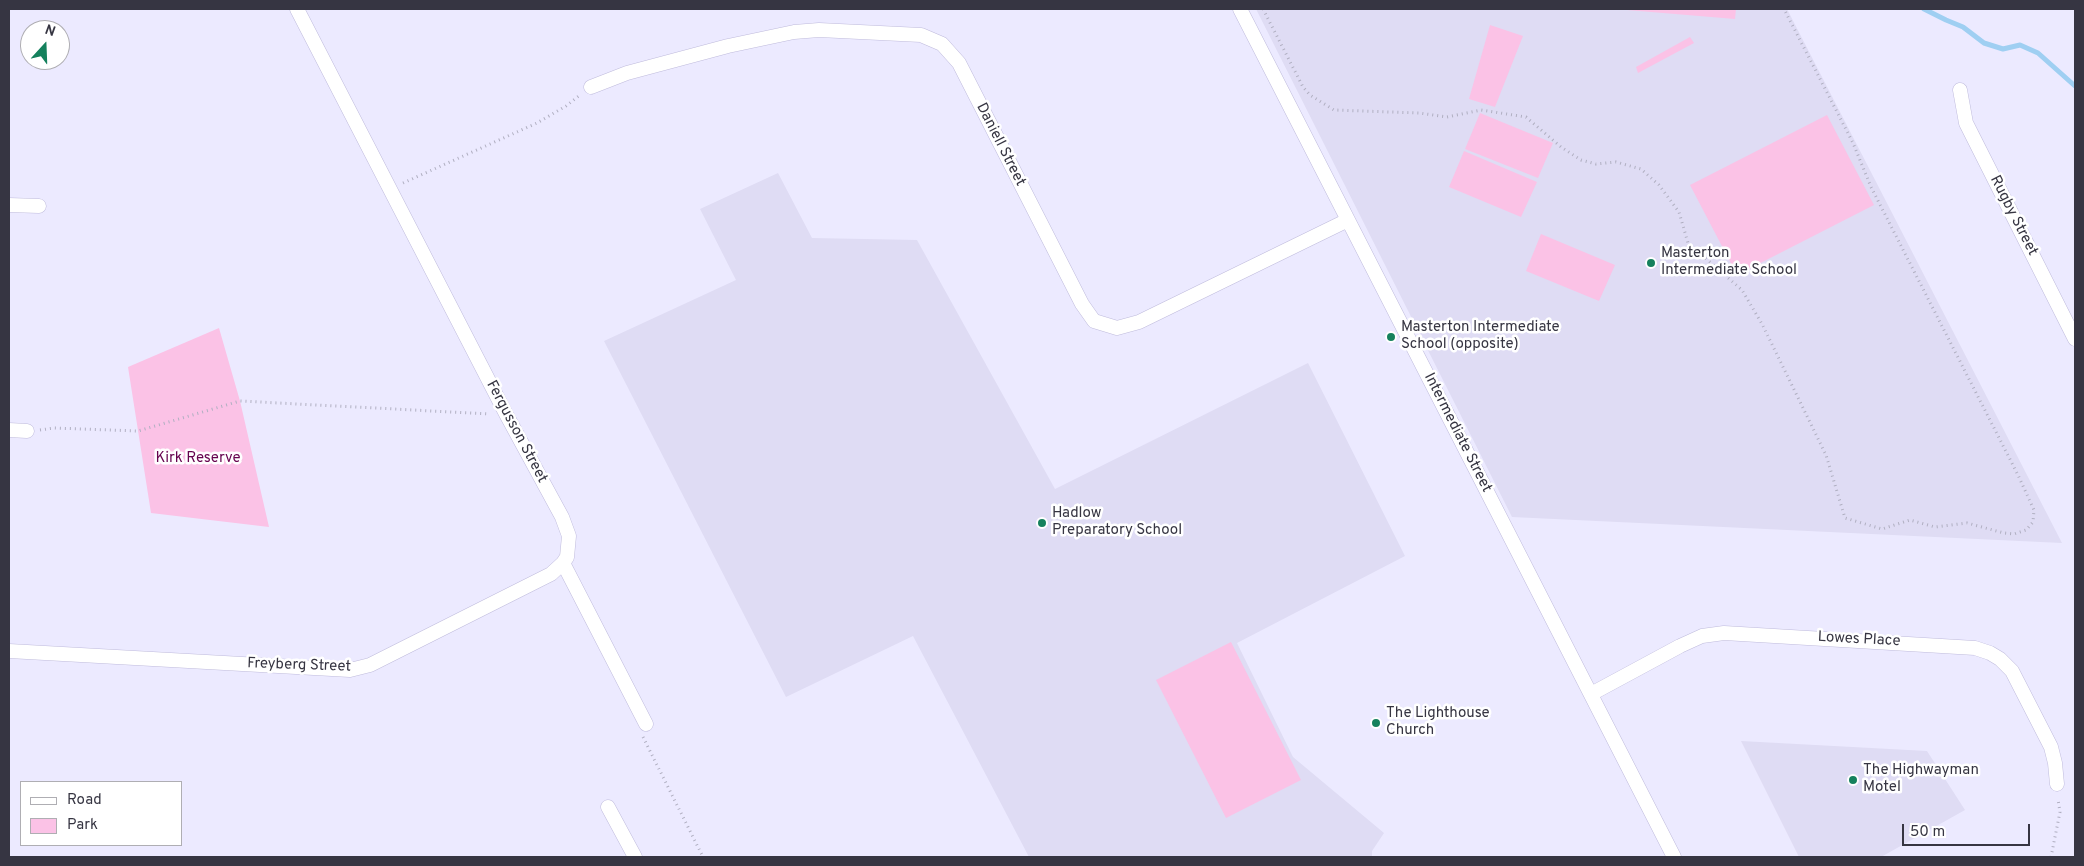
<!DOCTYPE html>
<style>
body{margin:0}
#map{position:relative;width:2084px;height:866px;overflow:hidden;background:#eceaff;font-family:Overpass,sans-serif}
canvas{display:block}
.frame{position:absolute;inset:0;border:10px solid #363542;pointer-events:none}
.legend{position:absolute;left:20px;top:781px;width:162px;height:65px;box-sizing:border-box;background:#fff;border:1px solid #afaeb3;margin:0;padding:6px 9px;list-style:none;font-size:15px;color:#363542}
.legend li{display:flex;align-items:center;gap:10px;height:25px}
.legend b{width:25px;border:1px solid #afaeb3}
.north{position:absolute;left:20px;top:20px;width:50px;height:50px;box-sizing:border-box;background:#fff;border:1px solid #afaeb3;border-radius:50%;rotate:20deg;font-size:14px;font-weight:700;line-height:20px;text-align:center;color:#363542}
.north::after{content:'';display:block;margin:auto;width:18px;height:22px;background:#15815d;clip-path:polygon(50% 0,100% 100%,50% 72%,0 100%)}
.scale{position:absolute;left:1902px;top:824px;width:128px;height:22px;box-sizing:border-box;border:2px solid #363542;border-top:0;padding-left:6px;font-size:15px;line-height:18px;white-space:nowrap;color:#363542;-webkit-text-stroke:4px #fff;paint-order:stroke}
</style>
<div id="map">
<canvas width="2084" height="866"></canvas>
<div class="frame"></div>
<ul class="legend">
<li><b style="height:6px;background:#fff"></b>Road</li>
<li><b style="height:14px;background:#fbc2e6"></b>Park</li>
</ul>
<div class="north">N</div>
<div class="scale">50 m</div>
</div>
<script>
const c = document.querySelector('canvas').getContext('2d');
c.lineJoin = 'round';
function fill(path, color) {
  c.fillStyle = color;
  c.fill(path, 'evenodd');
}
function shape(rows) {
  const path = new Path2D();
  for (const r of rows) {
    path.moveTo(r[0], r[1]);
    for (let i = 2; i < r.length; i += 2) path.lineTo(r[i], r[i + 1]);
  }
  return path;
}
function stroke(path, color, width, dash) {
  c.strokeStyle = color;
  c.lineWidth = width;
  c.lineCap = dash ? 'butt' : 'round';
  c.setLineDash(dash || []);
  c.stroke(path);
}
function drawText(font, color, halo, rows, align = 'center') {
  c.font = font + ' Overpass,sans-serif';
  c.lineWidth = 5;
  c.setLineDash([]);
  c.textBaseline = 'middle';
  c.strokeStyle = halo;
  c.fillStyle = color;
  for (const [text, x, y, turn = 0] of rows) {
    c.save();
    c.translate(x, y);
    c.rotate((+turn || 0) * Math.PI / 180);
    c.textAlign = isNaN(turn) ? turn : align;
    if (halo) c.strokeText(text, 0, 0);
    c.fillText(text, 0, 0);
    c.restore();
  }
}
fill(shape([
 [1256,9,1787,9,2062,543,1512,517],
 [778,173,812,238,917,240,1055,489,1308,363,1405,556,1237,643,1293,757,1384,833,1372,851,1372,857,1029,857,913,636,786,697,604,341,736,280,700,209],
 [1741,741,1927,751,1965,810,1881,857,1799,857]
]), '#dfdcf4');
fill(shape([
 [1615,9,1736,9,1735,19],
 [1490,25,1523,36,1495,107,1469,99],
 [1690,37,1694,43,1638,73,1636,67],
 [1480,113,1553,143,1538,178,1465,149],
 [1827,115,1874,205,1737,275,1690,185],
 [1464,151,1537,182,1521,217,1449,187],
 [1541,234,1615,265,1599,301,1526,271],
 [219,328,240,401,269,527,151,513,128,367],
 [1231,642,1301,780,1226,818,1156,680]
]), '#fbc2e6');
stroke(shape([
 [1924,9,1946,20,1963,27,1984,43,2003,49,2020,45,2038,53,2075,86]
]), '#9fcff2', 5);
const street = shape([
 [1240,9,1674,857],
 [591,87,627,73,728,46,794,32,819,30,921,35,942,44,959,63,1082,304,1094,321,1117,328,1139,322,1348,220],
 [1960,90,1966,123,2075,339],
 [9,205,39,206],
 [9,430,27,431],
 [563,563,646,724],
 [9,651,350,670,370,665,551,574,563,563,567,557,569,536,562,517,506,414,297,9],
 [1591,694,1680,646,1702,636,1724,633,1975,648,1990,653,2000,659,2012,671,2051,747,2055,763,2057,784],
 [608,807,635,857]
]);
stroke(street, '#bfbbdc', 15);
stroke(shape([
 [1263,9,1303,87,1310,95,1334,110,1419,113,1447,117,1481,110,1526,117,1561,147,1581,160,1596,164,1616,162,1641,169,1659,185,1679,212,1688,243,1742,290,1762,324,1826,455,1845,518,1882,529,1910,520,1935,527,1967,523,2004,533,2014,534,2026,530,2033,522,2034,510,2018,475,1871,187,1853,143,1784,9],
 [403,183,537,123,566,106,580,95],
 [40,430,54,428,138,431,240,401,490,414],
 [643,737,703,857],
 [2051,857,2060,812,2058,799]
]), '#b0afc1', 3, [1, 4]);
stroke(street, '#fff', 14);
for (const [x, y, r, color] of [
 [1651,263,5,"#15815d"],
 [1391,337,5,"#15815d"],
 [1042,523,5,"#15815d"],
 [1376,723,5,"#15815d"],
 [1853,780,5,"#15815d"]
]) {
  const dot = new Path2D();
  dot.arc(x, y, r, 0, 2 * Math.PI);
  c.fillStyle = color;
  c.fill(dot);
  stroke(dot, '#fff', 2);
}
drawText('15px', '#363542', '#fff', [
 ["Daniell Street",1000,145,63],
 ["Rugby Street",2013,216,63],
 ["Fergusson Street",516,432,62],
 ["Intermediate Street",1457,433,63],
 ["Lowes Place",1859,640,3],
 ["Freyberg Street",299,666,2]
]);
drawText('15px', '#363542', '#fff', [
 ["Masterton",1661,254],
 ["Intermediate School",1661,271],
 ["Masterton Intermediate",1401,328],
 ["School (opposite)",1401,345],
 ["Hadlow",1052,514],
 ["Preparatory School",1052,531],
 ["The Lighthouse",1386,714],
 ["Church",1386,731],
 ["The Highwayman",1863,771],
 ["Motel",1863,788]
], 'left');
drawText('15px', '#66034f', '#fff', [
 ["Kirk Reserve",198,459]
]);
</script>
